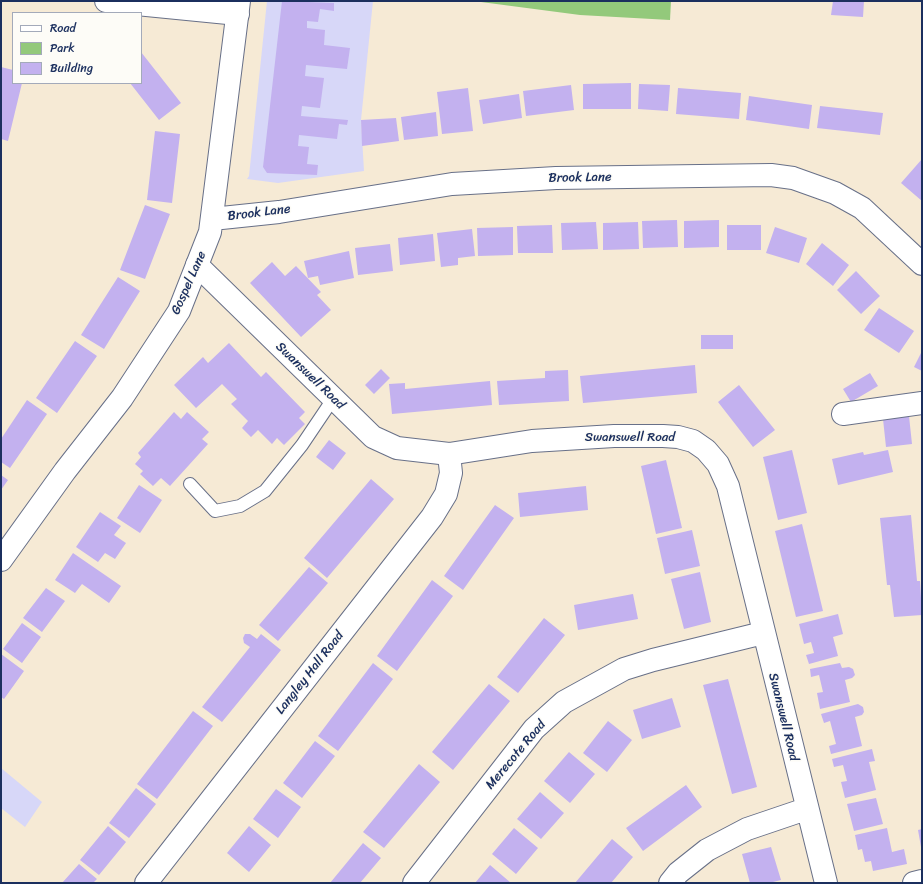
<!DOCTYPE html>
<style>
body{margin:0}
#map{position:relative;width:923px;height:884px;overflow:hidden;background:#f6ead5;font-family:Sriracha,sans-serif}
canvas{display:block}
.frame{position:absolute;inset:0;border:2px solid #1b2f5e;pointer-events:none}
.legend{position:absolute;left:12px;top:12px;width:130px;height:72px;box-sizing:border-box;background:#fdfcf7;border:1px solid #a3aaba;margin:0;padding:5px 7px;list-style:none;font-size:12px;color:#1b2f5e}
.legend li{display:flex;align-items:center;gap:8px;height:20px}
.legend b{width:20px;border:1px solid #a3aaba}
</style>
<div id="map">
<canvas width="923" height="884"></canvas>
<div class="frame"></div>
<ul class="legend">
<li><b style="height:5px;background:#fff"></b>Road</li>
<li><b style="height:11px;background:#93c97b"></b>Park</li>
<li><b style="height:11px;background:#c3b1ef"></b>Building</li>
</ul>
</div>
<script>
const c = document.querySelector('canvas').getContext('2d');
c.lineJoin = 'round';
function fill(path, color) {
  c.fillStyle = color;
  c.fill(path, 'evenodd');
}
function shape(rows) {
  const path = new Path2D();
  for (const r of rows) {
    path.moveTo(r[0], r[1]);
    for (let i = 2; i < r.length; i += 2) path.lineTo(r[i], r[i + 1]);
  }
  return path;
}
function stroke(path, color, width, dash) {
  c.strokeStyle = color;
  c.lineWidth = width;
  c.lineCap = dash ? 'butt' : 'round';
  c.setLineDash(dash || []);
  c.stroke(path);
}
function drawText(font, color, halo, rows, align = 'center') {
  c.font = font + ' Sriracha,sans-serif';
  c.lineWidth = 3;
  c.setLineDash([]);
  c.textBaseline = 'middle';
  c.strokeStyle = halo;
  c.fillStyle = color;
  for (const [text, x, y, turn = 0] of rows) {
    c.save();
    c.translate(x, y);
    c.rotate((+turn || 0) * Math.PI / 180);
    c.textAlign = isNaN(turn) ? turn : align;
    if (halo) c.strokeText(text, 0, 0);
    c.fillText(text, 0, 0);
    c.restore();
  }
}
fill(shape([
 [267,1,373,1,361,120,364,171,278,183,247,179,249,176],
 [1,768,42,802,25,827,1,808]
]), '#d7d7f8');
fill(shape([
 [482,1,671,1,670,20,580,15,481,2]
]), '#93c97b');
fill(shape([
 [282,1,334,3,334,11,320,9,318,22,307,21,307,28,325,30,324,45,350,48,347,69,306,65,305,76,324,78,320,108,302,106,301,116,348,120,347,125,339,124,337,139,299,135,298,146,309,147,307,164,318,165,317,175,267,173,263,167],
 [833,1,864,1,863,17,831,15],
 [141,52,181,103,159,120,130,83,141,83],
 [1,67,13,70,13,83,22,83,8,141,1,139],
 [631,83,631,109,583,109,583,84],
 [639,84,670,85,668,111,638,109],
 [571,85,574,110,526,116,523,91],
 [468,88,473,131,442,134,437,92],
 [678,88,741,93,739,119,676,114],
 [519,94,522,118,483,124,479,100],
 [749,96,812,105,809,129,746,120],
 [820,106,883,113,880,135,817,128],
 [436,112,438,136,404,140,401,117],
 [396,118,399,141,362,146,361,120],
 [155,131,180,134,172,203,147,200],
 [922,159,922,201,901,183],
 [145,205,170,214,145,279,120,270],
 [677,220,678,247,643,248,642,221],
 [719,220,719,247,684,248,684,221],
 [596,222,598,249,562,250,561,223],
 [638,222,639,249,603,250,603,223],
 [552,225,553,253,518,253,517,226],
 [727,225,761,225,761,250,727,250],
 [513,227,513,255,478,256,477,228],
 [775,227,807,238,799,263,766,253],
 [472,229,475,256,458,258,458,265,441,267,437,233],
 [433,234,435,261,400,265,398,238],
 [822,243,849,265,833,286,806,264],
 [390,244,393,271,358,275,355,248],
 [349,251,354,278,320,285,318,276,308,278,304,261],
 [272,262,285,276,296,266,321,292,317,295,331,310,301,337,250,283],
 [856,271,880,296,861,314,837,290],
 [118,277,140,291,104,349,81,335],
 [879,308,914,331,899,353,864,330],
 [701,335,733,335,733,349,701,349],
 [75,341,97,356,57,413,36,398],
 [229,343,261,377,266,372,305,412,299,418,305,424,284,445,277,438,272,444,258,430,251,437,242,428,248,421,231,404,237,399,222,384,196,408,174,385,203,357,208,363],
 [922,351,922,371,914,367],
 [695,365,697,393,583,403,580,376],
 [381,369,390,378,374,394,365,385],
 [568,370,569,401,499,405,497,381,545,378,545,371],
 [870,373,878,386,851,402,843,389],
 [490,381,492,405,392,414,389,384,405,383,405,389],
 [739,385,775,430,753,447,718,402],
 [27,400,47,414,10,468,1,462,1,439],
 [174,412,181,419,187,412,209,432,202,439,208,444,170,486,161,478,153,486,140,474,143,471,135,464,141,457,138,453],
 [909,416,912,444,886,447,883,419],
 [329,440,346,453,333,470,316,457],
 [792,450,807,513,778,520,763,457],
 [888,450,893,472,838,485,832,459,863,452,864,455],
 [666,460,682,528,656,534,641,466],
 [1,475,8,480,1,490],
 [371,479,394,499,327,578,304,558],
 [139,485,162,500,140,533,117,518],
 [586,486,588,510,520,517,518,493],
 [495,505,514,518,463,590,444,576],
 [100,512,121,526,114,535,126,543,115,559,105,553,98,562,76,547],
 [911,515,917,581,920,581,922,615,894,617,890,585,887,585,880,518],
 [802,524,823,611,796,617,775,531],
 [692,530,700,566,665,574,657,538],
 [73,553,121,586,109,603,82,584,75,593,55,580],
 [309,567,328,583,278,641,259,625],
 [700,572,711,622,684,629,671,579],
 [432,580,453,596,397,671,377,656],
 [46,588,65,601,42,632,23,618],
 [633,594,638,619,578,630,574,605],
 [838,614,843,634,833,637,838,656,809,664,806,655,814,653,811,642,804,644,799,624],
 [544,618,565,635,518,693,497,677],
 [22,623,41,637,22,663,3,649],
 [245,634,250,634,257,639,261,634,281,650,222,722,202,707,250,647,244,643,243,638],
 [1,654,24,671,4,699,1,697],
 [373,663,393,679,338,751,318,736],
 [840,663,842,668,849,667,853,669,855,675,852,678,845,680,850,702,820,709,817,693,823,692,819,675,811,677,810,669],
 [728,679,757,787,732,794,703,685],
 [489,684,510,701,453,770,432,752],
 [672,698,681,727,642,739,633,710],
 [858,704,863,707,864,712,862,715,855,717,862,746,831,754,829,746,836,744,830,721,824,723,821,714],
 [193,711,213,726,157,799,137,784],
 [608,721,632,740,607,772,583,753],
 [315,741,335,756,302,798,283,783],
 [872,749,875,761,869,762,876,790,845,798,841,782,847,781,843,765,834,767,832,759],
 [569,752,595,774,570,803,544,781],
 [419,764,440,782,384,848,363,832],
 [686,785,702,807,643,851,626,828],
 [136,788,156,804,129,838,109,823],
 [276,789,301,807,278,838,253,819],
 [540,792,564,813,541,839,517,819],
 [876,798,883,824,854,831,847,804],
 [108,826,126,842,99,875,80,860],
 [249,826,271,845,249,872,227,853],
 [514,828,538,848,516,874,492,854],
 [887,828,892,852,904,849,907,864,873,871,871,861,865,862,862,849,858,850,855,835],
 [922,829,922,847,921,847,918,830],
 [612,839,633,857,611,883,575,883],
 [363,843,381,858,360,883,330,883],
 [771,847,781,880,769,883,750,883,742,854],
 [79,864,97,879,93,883,62,883],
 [490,865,511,883,475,883]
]), '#c3b1ef');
const service = shape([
 [190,484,215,511,240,506,265,491,302,445,333,399]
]);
const minor = shape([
 [106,1,238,14],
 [197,265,373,437,397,448,449,454,532,441,614,436,663,436,678,437,693,441,706,450,718,464,728,486,826,883],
 [843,414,922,403],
 [146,883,432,517,446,494,451,473,449,454],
 [414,883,534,729,564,702,624,669,653,660,763,633],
 [670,883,678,873,707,850,747,829,806,809],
 [914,883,922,881]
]);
const tertiary = shape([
 [212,219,279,212,452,184,556,178,771,175,793,178,835,193,862,208,922,264],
 [1,560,65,471,122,398,179,311,210,232,239,1]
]);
stroke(service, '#687088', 14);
stroke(minor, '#687088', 24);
stroke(tertiary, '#687088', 24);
stroke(service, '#fff', 12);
stroke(minor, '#fff', 22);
stroke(tertiary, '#fff', 22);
drawText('13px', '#1b2f5e', '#fdfcf7', [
 ["Brook Lane",580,178,-1],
 ["Brook Lane",259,213,-7],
 ["Gospel Lane",189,283,-66],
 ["Swanswell Road",310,376,44],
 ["Swanswell Road",630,438],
 ["Langley Hall Road",310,673,-52],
 ["Swanswell Road",783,717,76],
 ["Merecote Road",516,755,-50]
]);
</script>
